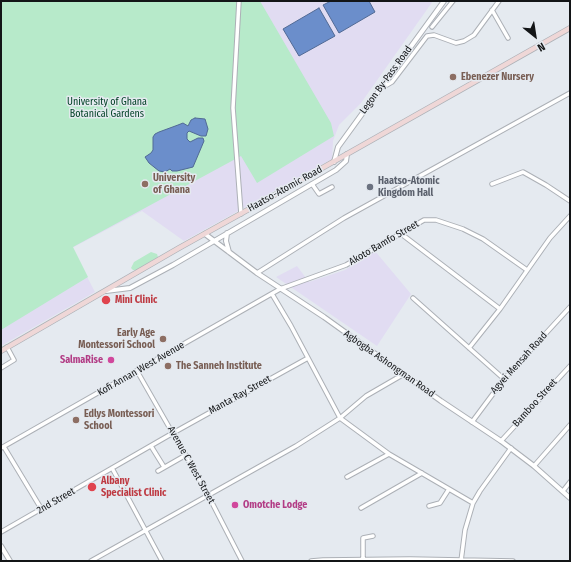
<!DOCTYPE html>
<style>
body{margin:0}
#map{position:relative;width:571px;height:562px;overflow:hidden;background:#e5eaf0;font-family:"Fira Sans Condensed",sans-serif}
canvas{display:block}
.frame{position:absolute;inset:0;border:2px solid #131517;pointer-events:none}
.north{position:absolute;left:515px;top:16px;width:40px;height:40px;-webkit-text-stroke:3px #e5eaf0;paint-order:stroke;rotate:150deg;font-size:11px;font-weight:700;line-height:16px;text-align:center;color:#131517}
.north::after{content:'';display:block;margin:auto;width:14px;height:18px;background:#131517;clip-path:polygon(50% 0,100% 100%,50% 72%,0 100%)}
</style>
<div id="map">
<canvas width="571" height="562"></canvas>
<div class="frame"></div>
<div class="north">N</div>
</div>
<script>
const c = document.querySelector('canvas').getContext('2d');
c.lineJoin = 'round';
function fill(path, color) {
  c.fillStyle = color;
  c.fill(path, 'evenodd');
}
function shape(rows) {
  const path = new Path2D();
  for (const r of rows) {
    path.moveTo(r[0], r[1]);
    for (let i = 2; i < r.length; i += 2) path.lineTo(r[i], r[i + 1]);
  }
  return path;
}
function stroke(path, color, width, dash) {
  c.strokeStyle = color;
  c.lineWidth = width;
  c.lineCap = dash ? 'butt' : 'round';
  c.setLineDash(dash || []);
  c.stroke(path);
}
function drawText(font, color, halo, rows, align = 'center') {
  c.font = font + ' "Fira Sans Condensed",sans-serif';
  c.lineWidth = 3;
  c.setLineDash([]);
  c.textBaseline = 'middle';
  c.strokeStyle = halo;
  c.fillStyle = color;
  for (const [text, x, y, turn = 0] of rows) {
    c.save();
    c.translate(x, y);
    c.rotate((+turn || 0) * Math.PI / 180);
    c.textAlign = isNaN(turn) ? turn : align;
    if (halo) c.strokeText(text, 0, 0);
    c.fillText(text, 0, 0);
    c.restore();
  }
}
fill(shape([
 [1,1,433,1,361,103,339,125,333,141,332,159,184,241,142,211,72,248,95,292,1,346],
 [375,251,411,294,377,346,276,277,297,266,309,282,345,270]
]), '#e1dcf2');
fill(shape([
 [1,1,260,1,331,123,334,136,257,183,241,156,73,247,88,277,1,330],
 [151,252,157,254,158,257,136,270,133,270,131,268,134,262]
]), '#b7eaca');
const water = shape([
 [331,1,369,1,375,12,339,33,323,5,331,1],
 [319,8,335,36,299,56,283,29,319,8],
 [195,118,205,119,208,129,206,136,201,136,189,131,187,133,187,139,190,142,198,138,203,138,204,141,193,167,177,171,172,171,170,169,165,172,159,171,149,163,145,157,151,153,153,150,153,137,155,134,159,132,178,125,183,123,188,126,191,120,195,118]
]);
fill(water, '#6b8ecb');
stroke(water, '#516a95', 1);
const minor = shape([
 [239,1,233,108,241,214],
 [492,10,508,38],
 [432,27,453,1],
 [383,84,387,85,392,82,427,36,434,35,456,43,464,41,474,35,499,1],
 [312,184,319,194,332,187],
 [492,184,523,172,546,185,570,201],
 [400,233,500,309],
 [257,273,344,218,570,93],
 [272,294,291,326,340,418,389,454,473,503],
 [413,298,504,379],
 [469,348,500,309,550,238,570,216],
 [1,368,14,360,7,347],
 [137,371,208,495,242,561],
 [472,422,504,379,570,307],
 [501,441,570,366],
 [151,446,164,467],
 [4,447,42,510],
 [1,448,280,289,346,265,424,220,436,220,463,229,483,239,527,270],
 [534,466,570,425],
 [112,468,162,561],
 [158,471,186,455],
 [347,477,389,454],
 [563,491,570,482],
 [429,506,440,503,449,489],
 [361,508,422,473],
 [1,532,173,433,308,358],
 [363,559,363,538,373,536],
 [91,561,296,446,340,418,366,396,404,374],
 [311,561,323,560,410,559,513,561],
 [461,561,465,530,473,503,480,491,511,448]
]);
const tertiary = shape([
 [334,162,338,147,444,1],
 [227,233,226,241,229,252],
 [205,234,257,273,324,317,441,401,501,441,534,466,570,498],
 [106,291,130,288,173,265,336,170,346,161,347,154],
 [1,546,10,561]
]);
const secondary = shape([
 [1,351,179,248,278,193,570,28]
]);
stroke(minor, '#acb0b6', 5.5);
stroke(tertiary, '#acb0b6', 6);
stroke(secondary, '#acb0b6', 6);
stroke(minor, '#fff', 3.5);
stroke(tertiary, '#fff', 4);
stroke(secondary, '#efd7d7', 4.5);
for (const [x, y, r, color] of [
 [453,77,4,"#8d6e63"],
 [145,184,4,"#8d6e63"],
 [370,187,4,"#6b7280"],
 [106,300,5,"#e0444e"],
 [163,339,4,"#8d6e63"],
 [111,360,4,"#d1479c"],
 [168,366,4,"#8d6e63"],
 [76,420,4,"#8d6e63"],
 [92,487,5,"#e0444e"],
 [235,505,4,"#d1479c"]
]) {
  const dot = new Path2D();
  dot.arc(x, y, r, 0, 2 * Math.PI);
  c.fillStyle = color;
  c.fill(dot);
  stroke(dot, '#e5eaf0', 1.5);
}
drawText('bold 10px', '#785e54', '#e5eaf0', [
 ["Ebenezer Nursery",461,77],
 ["University",153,178],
 ["of Ghana",153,190],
 ["Early Age",155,333,"right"],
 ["Montessori School",155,345,"right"],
 ["The Sanneh Institute",176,366],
 ["Edlys Montessori",84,414],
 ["School",84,426]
], 'left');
drawText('10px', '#131517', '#e5eaf0', [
 ["Legon By-Pass Road",386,80,-54],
 ["Haatso-Atomic Road",285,189,-29],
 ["Akoto Bamfo Street",384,243,-30],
 ["Agyei Mensah Road",519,363,-48],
 ["Agbogba Ashongman Road",389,364,35],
 ["Kofi Annan West Avenue",141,369,-30],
 ["Manta Ray Street",240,395,-29],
 ["Bamboo Street",535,403,-48],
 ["Avenue C West Street",191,465,61],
 ["2nd Street",56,501,-30]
]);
drawText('10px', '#004125', '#e5eaf0', [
 ["University of Ghana",107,102],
 ["Botanical Gardens",107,114]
]);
drawText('bold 10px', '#5b616d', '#e5eaf0', [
 ["Haatso-Atomic",378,181],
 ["Kingdom Hall",378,193]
], 'left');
drawText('bold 10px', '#be3a42', '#e5eaf0', [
 ["Mini Clinic",115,300],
 ["Albany",101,481],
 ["Specialist Clinic",101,493]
], 'left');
drawText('bold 10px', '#b23c85', '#e5eaf0', [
 ["SalmaRise",103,360],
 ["Omotche Lodge",243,505,"left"]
], 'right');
</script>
